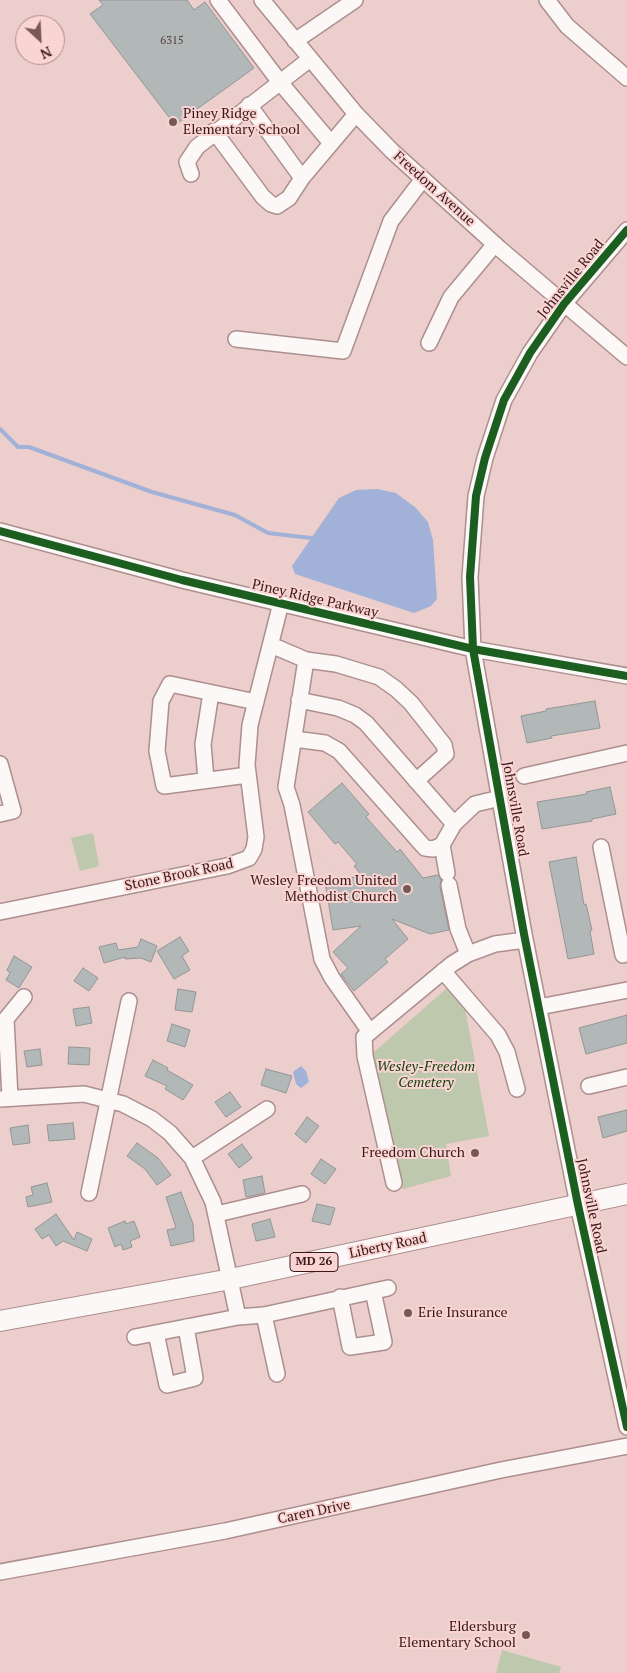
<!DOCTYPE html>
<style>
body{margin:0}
#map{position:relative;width:627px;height:1673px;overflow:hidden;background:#eccecc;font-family:"PT Serif",serif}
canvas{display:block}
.north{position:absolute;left:15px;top:15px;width:50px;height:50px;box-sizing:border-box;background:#f9d4d2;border:1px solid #ac8988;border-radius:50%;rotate:155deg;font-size:14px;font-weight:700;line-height:20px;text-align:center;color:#391818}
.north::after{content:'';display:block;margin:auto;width:18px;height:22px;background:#785857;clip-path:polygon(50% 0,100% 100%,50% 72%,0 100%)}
</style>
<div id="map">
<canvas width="627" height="1673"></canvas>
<div class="north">N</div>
</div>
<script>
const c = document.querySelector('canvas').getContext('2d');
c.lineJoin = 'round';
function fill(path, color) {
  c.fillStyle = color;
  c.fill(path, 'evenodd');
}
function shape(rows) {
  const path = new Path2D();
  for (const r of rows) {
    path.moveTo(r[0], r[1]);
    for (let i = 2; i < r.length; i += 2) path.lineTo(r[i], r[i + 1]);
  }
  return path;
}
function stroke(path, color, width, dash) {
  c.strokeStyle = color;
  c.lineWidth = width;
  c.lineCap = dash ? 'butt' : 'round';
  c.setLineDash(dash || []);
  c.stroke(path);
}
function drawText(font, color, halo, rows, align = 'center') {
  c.font = font + ' "PT Serif",serif';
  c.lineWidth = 4;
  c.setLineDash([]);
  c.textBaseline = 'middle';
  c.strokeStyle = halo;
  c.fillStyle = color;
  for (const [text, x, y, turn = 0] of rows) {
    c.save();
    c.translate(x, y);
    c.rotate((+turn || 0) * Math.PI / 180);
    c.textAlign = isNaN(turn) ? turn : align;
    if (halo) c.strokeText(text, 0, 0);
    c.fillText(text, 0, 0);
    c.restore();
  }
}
fill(shape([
 [93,833,99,866,80,871,71,838],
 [447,988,465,1008,489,1136,446,1144,451,1176,403,1189,398,1181,371,1060,373,1053],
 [502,1650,561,1667,559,1673,496,1673]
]), '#bdc8ac');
fill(shape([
 [377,489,396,493,416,508,428,522,433,540,437,599,431,606,414,613,295,574,292,566,339,498,356,490],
 [301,1066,306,1071,309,1082,301,1088,296,1084,293,1072]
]), '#a2b1d8');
stroke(shape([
 [0,429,18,447,29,447,152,492,235,515,268,533,311,538]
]), '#a2b1d8', 4);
const building = shape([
 [99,0,187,0,194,10,205,2,254,68,175,125,90,14,103,5,99,0],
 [595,701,600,728,551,736,552,738,527,743,521,716,546,711,546,709,595,701],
 [342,783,369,814,366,817,397,852,400,849,423,878,438,875,441,880,440,887,449,930,430,934,392,919,408,939,385,959,388,962,354,991,341,974,348,968,333,952,361,926,333,930,325,882,362,876,354,866,357,864,338,842,335,844,308,812,342,783],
 [610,787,616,814,592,819,592,821,542,829,537,802,587,794,586,792,610,787],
 [576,857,584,905,586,904,592,930,590,931,594,954,568,959,549,862,576,857],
 [180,937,189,951,182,956,190,970,174,979,157,951,180,937],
 [141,939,157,946,151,962,141,958,125,959,125,957,104,963,99,947,116,943,118,950,138,947,141,939],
 [14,956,32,967,19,988,6,980,10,973,7,970,14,956],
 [83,968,98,978,89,991,74,981,83,968],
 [178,989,196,992,192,1012,175,1010,178,989],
 [89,1007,92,1023,76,1026,73,1009,89,1007],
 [627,1015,627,1043,586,1054,579,1028,627,1015],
 [172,1024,190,1030,185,1047,167,1041,172,1024],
 [69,1047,90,1048,89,1065,68,1064,69,1047],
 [40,1049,42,1065,27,1067,24,1051,40,1049],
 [153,1060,168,1068,167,1070,193,1085,183,1100,165,1089,167,1086,145,1076,153,1060],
 [266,1069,292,1076,286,1093,261,1085,266,1069],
 [230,1092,241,1107,226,1117,215,1102,230,1092],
 [627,1110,627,1131,603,1138,598,1117,627,1110],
 [307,1117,319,1126,306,1143,295,1134,307,1117],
 [73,1123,75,1139,49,1141,47,1125,73,1123],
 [28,1125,30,1143,13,1145,10,1128,28,1125],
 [137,1143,158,1158,171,1175,157,1185,145,1169,127,1156,137,1143],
 [242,1144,252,1158,239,1168,228,1154,242,1144],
 [321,1159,336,1169,325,1184,311,1174,321,1159],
 [262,1176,265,1193,246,1197,243,1180,262,1176],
 [47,1183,52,1202,28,1207,26,1197,33,1195,31,1187,47,1183],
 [181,1192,193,1224,194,1241,171,1246,167,1230,176,1228,166,1197,181,1192],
 [317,1204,335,1208,330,1225,312,1221,317,1204],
 [56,1214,74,1240,77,1232,92,1239,87,1251,63,1241,56,1246,49,1235,42,1239,35,1229,56,1214],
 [270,1219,275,1237,256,1241,252,1224,270,1219],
 [125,1221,126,1224,134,1221,140,1237,130,1241,132,1247,123,1250,121,1244,115,1247,108,1228,125,1221]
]);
fill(building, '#b2b7b8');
stroke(building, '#929697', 1);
const minor = shape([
 [218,0,279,81,330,142],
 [262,0,356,114,392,151,499,248,627,357],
 [547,0,567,26,627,78],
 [295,41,355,0],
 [249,105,302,178],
 [214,131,263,197,271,204,277,206,289,198,302,178,356,114],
 [191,174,187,162,197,147,310,59],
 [627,230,564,304,530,353,504,400,485,458,476,496,470,577,473,649,524,934,578,1205,627,1427],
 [236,339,343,351,391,221,423,179],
 [429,343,451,297,495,244],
 [0,531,182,580,473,649,627,676],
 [271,645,306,660,286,787,292,805,322,959,332,978,370,1032],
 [306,660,336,664,379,677,396,689,411,703,444,745,446,754,416,781],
 [299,700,338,708,355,715,366,723,454,824],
 [294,739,325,743,339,751,425,848,433,849,442,845,454,824,475,804,500,798],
 [0,764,13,811,0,814],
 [248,775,164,786,157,751,161,701,170,684,256,702],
 [524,776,627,753],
 [206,780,203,744,211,693],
 [442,845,447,873],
 [601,847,623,955],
 [449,885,458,929,468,954],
 [0,912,227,866,249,858,254,849,256,837,247,765,250,725,281,603],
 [443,971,498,1035,507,1052,517,1089],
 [539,1007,627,990],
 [589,1086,627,1077],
 [10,1098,6,1019,24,997],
 [0,1099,84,1094,123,1104,152,1119,170,1133,192,1158,213,1202,238,1317],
 [192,1158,267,1109],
 [394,1183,365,1056,364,1037,452,964,468,954,495,944,525,940],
 [89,1193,129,1001],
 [217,1214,302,1194],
 [340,1297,350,1347,384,1342,373,1291],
 [264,1315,277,1374],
 [156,1333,167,1385,195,1378,186,1327],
 [135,1337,238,1317,264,1315,388,1288],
 [0,1572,225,1531,501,1470,627,1446]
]);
const major = shape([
 [0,1321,231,1279,627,1194]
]);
stroke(minor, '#ac8f8e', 18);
stroke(major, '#ac8f8e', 22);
stroke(shape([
 [385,727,401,712],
 [361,756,368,746],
 [304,805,343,774],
 [314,853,329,866,334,881]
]), '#dad1cf', 2.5, [1, 4]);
stroke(minor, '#fcf8f7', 15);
stroke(major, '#fcf8f7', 20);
stroke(shape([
 [627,230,564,304,530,353,504,400,485,458,476,496,470,577,473,649,524,934,578,1205,627,1427],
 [0,531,182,580,473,649,627,676]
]), '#1b5e20', 8);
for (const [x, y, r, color] of [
 [173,122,5,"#785857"],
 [407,889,5,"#785857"],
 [475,1153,5,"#785857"],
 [408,1313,5,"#785857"],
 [526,1635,5,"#785857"]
]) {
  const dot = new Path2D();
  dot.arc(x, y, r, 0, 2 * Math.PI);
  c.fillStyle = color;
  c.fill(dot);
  stroke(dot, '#f9d4d2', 2);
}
drawText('11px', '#574040', null, [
 ["6315",172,41]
]);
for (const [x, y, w] of [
 [314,1262,48]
]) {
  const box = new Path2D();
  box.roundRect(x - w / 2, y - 9.5, w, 19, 4);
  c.fillStyle = '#f9d4d2';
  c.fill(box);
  stroke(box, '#391818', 1);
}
drawText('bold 12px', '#391818', null, [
 ["MD 26",314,1262]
]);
drawText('14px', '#391818', '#f9d4d2', [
 ["Piney Ridge",183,114,"left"],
 ["Elementary School",183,130,"left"],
 ["Wesley Freedom United",397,881],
 ["Methodist Church",397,897],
 ["Freedom Church",465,1153],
 ["Erie Insurance",418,1313,"left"],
 ["Eldersburg",516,1627],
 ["Elementary School",516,1643]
], 'right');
drawText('14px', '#391818', '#f9d4d2', [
 ["Freedom Avenue",434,189,42],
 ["Johnsville Road",571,279,-51],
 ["Piney Ridge Parkway",315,599,13],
 ["Johnsville Road",515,809,80],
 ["Stone Brook Road",179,875,-12],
 ["Johnsville Road",591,1206,78],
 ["Liberty Road",388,1246,-12],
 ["Caren Drive",314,1512,-12]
]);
drawText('italic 14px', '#11410b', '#f9d4d2', [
 ["Wesley-Freedom",426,1067],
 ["Cemetery",426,1083]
]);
</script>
